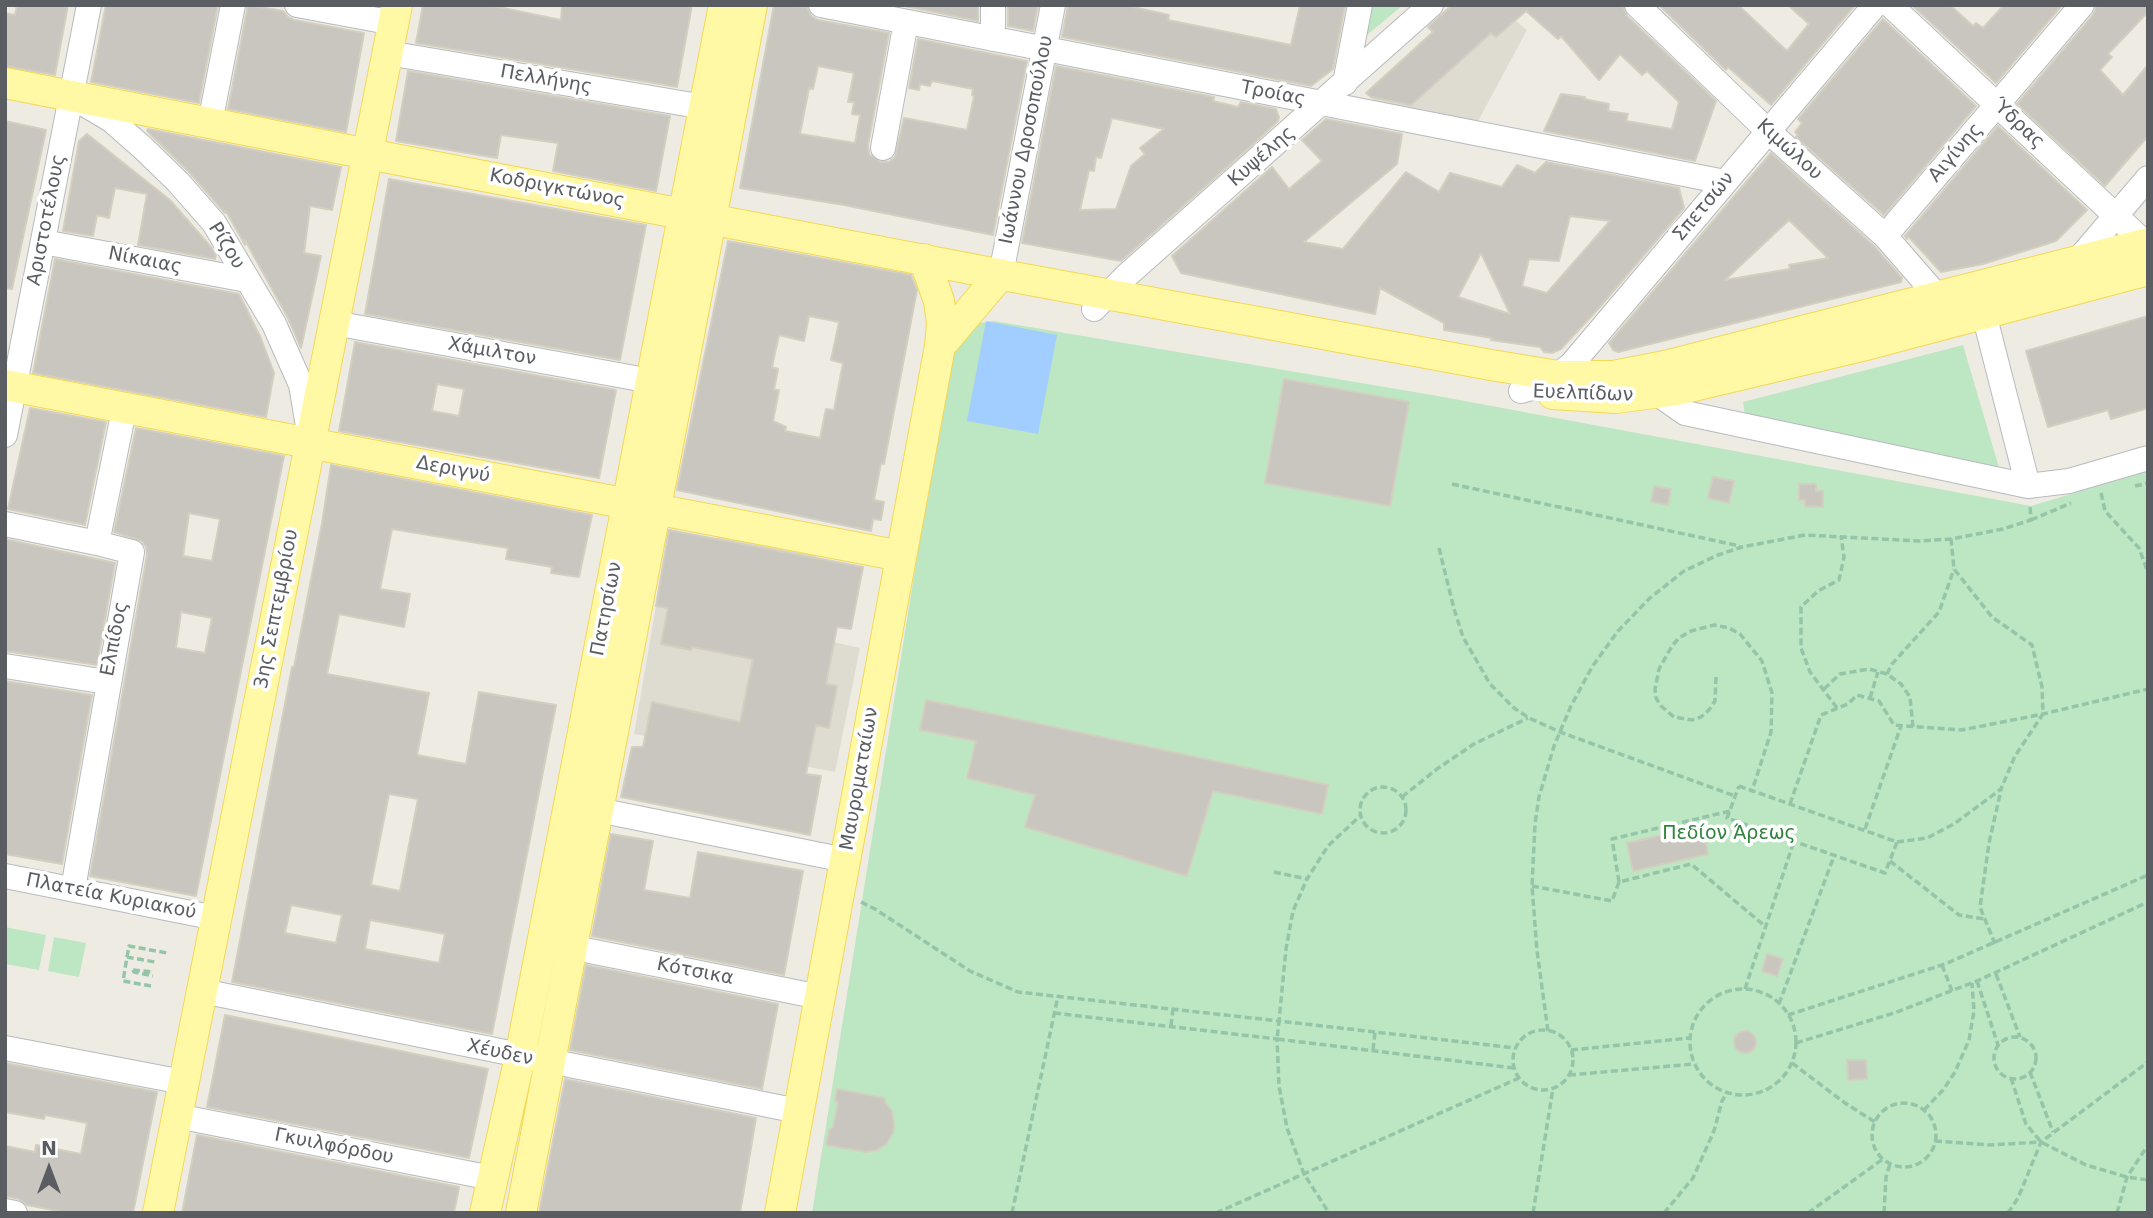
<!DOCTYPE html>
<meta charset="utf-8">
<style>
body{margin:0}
#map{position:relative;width:2153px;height:1218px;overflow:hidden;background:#eeece2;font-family:"DejaVu Sans",sans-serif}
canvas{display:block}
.frame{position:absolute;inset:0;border:7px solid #5a5e63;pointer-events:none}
.north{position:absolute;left:14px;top:1134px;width:70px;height:70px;-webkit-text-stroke:5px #fff;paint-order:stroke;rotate:0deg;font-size:19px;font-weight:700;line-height:28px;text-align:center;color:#5a5e63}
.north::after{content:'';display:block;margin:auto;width:24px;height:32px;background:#5a5e63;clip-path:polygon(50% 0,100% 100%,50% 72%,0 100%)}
</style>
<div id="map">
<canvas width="2153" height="1218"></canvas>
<div class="frame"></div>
<div class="north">N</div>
</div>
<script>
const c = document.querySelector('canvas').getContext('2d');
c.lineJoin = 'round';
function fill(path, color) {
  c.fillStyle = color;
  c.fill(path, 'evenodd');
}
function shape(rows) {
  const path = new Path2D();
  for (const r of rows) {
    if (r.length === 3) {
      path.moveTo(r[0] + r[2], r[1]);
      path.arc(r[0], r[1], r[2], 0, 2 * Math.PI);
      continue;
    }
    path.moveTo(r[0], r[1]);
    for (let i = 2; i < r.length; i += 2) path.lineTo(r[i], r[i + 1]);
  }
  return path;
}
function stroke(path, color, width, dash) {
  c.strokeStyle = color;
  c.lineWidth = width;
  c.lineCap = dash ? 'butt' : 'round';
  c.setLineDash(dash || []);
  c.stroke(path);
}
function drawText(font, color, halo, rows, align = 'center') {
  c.font = font + ' "DejaVu Sans",sans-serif';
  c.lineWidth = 7;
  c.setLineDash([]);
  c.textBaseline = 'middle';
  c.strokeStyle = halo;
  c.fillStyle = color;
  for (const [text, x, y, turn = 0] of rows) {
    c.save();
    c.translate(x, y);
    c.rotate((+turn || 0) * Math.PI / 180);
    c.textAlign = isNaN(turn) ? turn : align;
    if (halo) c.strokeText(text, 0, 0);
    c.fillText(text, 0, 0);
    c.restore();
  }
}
fill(shape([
 [1452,5,1497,5,1527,30,1477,123,1377,103,1366,93,1432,33,1428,26],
 [718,531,817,552,802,635,860,648,835,772,634,734,656,606,702,614]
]), '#dedcd0');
fill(shape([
 [1370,5,1403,5,1367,35],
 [994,321,1432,395,2031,506,2148,471,2148,1213,812,1213,950,351,969,329,980,323],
 [1963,345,2000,471,1745,416,1743,402],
 [5,927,46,935,39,970,5,964],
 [54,937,86,943,79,977,48,971]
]), '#bde6c2');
fill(shape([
 [986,321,1057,335,1038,434,967,421]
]), '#a1cdff');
const building = shape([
 [17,5,68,5,55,75,5,66,5,13,15,15,17,5],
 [106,5,218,5,199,103,91,82,106,5],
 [248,5,283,11,288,17,294,20,364,33,346,132,228,109,248,5],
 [423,5,489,5,561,20,562,5,692,5,677,87,416,43,423,5],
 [774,5,807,7,811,16,818,20,889,33,868,145,869,154,880,162,889,162,895,157,904,118,967,130,974,96,972,95,973,89,932,81,930,86,920,84,919,90,909,88,918,39,1027,61,993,235,844,205,740,188,774,5],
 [818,66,854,73,848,102,854,102,852,114,860,115,855,143,800,134,809,88,813,89,818,66],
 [900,5,978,5,978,21,900,5],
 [1008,5,1038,5,1033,31,1008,26,1008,5],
 [1068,5,1124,5,1169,15,1168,20,1291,45,1300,5,1345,5,1333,69,1311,86,1062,37,1068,5],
 [1452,5,1623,5,1627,16,1716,101,1695,161,1544,131,1561,94,1585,97,1584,99,1609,104,1608,111,1628,114,1626,121,1672,129,1679,102,1647,71,1642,75,1620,54,1599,80,1561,36,1558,39,1526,11,1496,37,1491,33,1411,105,1371,97,1366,93,1433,32,1428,27,1452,5],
 [1659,5,1738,5,1787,51,1809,24,1788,5,1855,5,1771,105,1728,67,1726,70,1659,5],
 [1912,5,1950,5,1973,26,1976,23,1983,28,2004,5,2062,5,1996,83,1912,5],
 [2097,5,2148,5,2148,12,2108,54,2112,57,2100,70,2123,95,2148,65,2148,136,2105,186,2017,104,2093,15,2097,5],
 [1883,19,1976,106,1884,215,1796,137,1798,135,1795,132,1802,123,1798,119,1883,19],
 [1056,66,1214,97,1213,101,1238,107,1241,102,1276,109,1279,117,1278,121,1253,144,1121,261,1022,243,1056,66],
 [1112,118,1164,129,1140,148,1145,154,1131,166,1116,209,1080,210,1089,170,1094,171,1096,157,1101,158,1112,118],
 [408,71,670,116,656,191,553,171,558,143,501,135,497,158,396,141,408,71],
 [1326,119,1402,134,1397,164,1304,242,1343,249,1406,172,1439,192,1450,173,1502,187,1517,165,1535,173,1546,162,1679,188,1684,208,1599,308,1561,349,1552,353,1544,352,1540,347,1491,340,1492,338,1444,330,1444,323,1380,288,1375,314,1181,273,1172,256,1272,167,1289,189,1322,161,1302,140,1326,119],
 [1570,216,1610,221,1547,293,1522,286,1529,259,1559,261,1570,216],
 [1481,253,1510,314,1458,297,1481,253],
 [5,121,46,130,12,289,5,288,5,121],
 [1998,126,2087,210,2056,241,1983,264,1941,272,1908,236,1907,239,1905,236,1998,126],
 [148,129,341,167,332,210,310,206,304,253,321,256,301,348,288,318,245,240,245,245,226,211,225,213,188,171,147,131,148,129],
 [87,134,170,200,211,247,216,255,215,259,138,245,147,194,115,188,109,218,97,215,93,236,63,231,79,141,87,134],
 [1771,153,1874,246,1902,278,1901,282,1618,352,1613,350,1609,343,1771,153],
 [1789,220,1828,258,1789,265,1790,269,1725,280,1789,220],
 [389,179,646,225,620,360,365,314,389,179],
 [728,241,911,275,917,290,884,464,881,463,874,500,884,502,881,520,873,519,871,531,677,490,728,241],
 [809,316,839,322,831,360,843,363,834,410,826,409,820,438,785,431,786,427,773,421,779,390,774,390,778,369,772,367,779,335,804,341,809,316],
 [55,259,239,294,260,336,274,373,266,417,33,373,55,259],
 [2148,316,2148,408,2111,419,2108,410,2048,427,2026,351,2148,316],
 [355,342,616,390,599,478,339,431,355,342],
 [437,384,464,389,459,416,432,411,437,384],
 [1284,379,1409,402,1390,506,1265,483,1284,379],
 [30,408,106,422,85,525,8,509,30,408],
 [136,428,284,456,196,896,90,876,147,555,146,547,142,541,114,532,136,428],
 [189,513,220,519,212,561,183,556,189,513],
 [181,612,212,618,205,653,176,648,181,612],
 [331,465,592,515,579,577,551,573,552,567,506,559,508,548,392,529,380,589,410,594,404,627,339,614,327,674,429,693,417,755,466,764,479,692,556,705,492,1034,232,982,292,667,294,667,322,523,331,465],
 [389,794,418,799,400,891,371,885,389,794],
 [291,905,342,915,336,943,285,933,291,905],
 [370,920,445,934,439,963,365,949,370,920],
 [1713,477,1734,481,1729,503,1708,498,1713,477],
 [1799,484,1816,484,1816,491,1823,491,1823,507,1805,506,1805,500,1799,500,1799,484],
 [1654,486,1671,489,1668,505,1651,502,1654,486],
 [669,530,863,567,851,629,837,627,826,684,837,686,829,728,816,725,806,774,821,776,810,835,621,797,632,747,643,747,652,702,740,722,753,659,692,647,691,650,661,644,668,608,656,606,669,530],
 [5,539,115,563,97,665,5,651,5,539],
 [5,681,92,695,62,864,5,854,5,681],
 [926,700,1328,785,1322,814,1213,791,1187,876,1025,827,1035,795,967,778,976,741,920,730,926,700],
 [1702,826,1708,854,1633,871,1627,843,1702,826],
 [611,834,653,841,644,890,690,898,698,852,803,871,784,975,592,936,611,834],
 [1767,954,1783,959,1777,976,1762,971,1767,954],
 [586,965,778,1004,762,1089,570,1050,586,965],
 [225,1015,488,1069,469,1158,207,1107,225,1015],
 [1745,1042,11],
 [1847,1060,1866,1060,1867,1079,1848,1080,1847,1060],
 [5,1063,157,1092,133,1213,68,1213,27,1205,19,1199,5,1196,5,1146,35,1152,36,1145,81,1154,87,1123,45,1115,44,1119,5,1112,5,1063],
 [565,1079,756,1118,740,1213,539,1213,565,1079],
 [837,1089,885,1098,885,1102,892,1111,894,1125,893,1133,886,1144,877,1150,866,1152,826,1145,829,1130,833,1127,838,1103,835,1100,837,1089],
 [197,1135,459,1187,454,1213,182,1213,197,1135]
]);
fill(building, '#c9c6bf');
stroke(building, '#d3cfc0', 2);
const minor = shape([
 [297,5,394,23],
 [821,5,1725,182],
 [993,5,993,39],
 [1637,5,1768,131,1885,236,1938,297],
 [1890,5,2146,244],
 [388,53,704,107],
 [1345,83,1360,5],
 [79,101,111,120,143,148,178,182,214,223,274,324,301,385,309,432],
 [210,123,233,5],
 [883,148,906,22],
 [1885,236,2082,5],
 [43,242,247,280],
 [2077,261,2148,178],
 [1001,274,1053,5],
 [1094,309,1125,277,1431,5],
 [1984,314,2028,486],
 [334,323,651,381],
 [1521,391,1543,385,1571,365,1875,5],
 [1658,394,1685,413,2028,486,2069,481,2148,458],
 [5,435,89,5],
 [5,524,97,543],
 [5,666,107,682],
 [598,810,845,860],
 [5,876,216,918],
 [73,889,132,552,97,543,123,415],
 [570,947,820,997],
 [202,991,798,1111],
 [5,1048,183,1082],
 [177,1116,492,1178],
 [5,1211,15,1213]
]);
const major = shape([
 [5,83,368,154,1008,276,1491,365,1558,376,1613,376,1665,366,2148,243],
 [940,346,1001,274],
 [5,385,901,556],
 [1553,394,1615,398,1677,390,1862,346,2148,270],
 [158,1213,397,5],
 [485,1213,520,1057,724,5],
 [521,1213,752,5],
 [780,1213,940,346,942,323,939,301,924,259]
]);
stroke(minor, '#b7babf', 26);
stroke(major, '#f5d853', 32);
stroke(shape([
 [1452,484,1740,546],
 [2135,486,2148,483],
 [2101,493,2105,511,2139,548,2148,573],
 [2031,520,2071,503],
 [1439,548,1454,609,1463,637,1490,684,1514,708,1529,718,1560,732,1735,796],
 [1887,674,1892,664,1939,612,1954,569],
 [1716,677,1715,701,1709,710,1701,717,1692,720,1674,717,1661,706,1656,698,1655,689,1659,669,1672,646,1679,638,1691,631,1714,625,1729,628,1740,634,1762,661,1772,693,1771,732,1752,791],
 [1824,689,1840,674,1869,669,1887,674,1901,684,1910,697,1913,727],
 [1870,698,1878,672],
 [1837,708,1810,672,1801,648,1801,607,1818,591,1839,580,1844,557,1841,536],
 [1739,786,1897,842,1885,873,1727,818,1739,786],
 [1383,810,23],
 [1402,797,1437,769,1474,744,1528,718],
 [1790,804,1821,715,1848,704,1857,695,1879,701,1894,725,1962,730,2043,714,2148,689],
 [1865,829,1901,726],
 [1897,842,1927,838,1954,824,2001,789,2015,756,2043,714,2042,687,2032,645,1992,617,1954,569,1951,539],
 [1890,861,1959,915,1984,919],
 [1274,872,1307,879,1328,846,1360,816],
 [1619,882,1612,839,1730,811],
 [1532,886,1612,901,1619,882,1691,864,1766,927],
 [861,902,875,909,970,971,1018,992,1279,1021,1286,949,1293,911,1307,879],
 [1995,944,1980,907,1989,843,2001,790],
 [127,957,129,946,167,953],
 [1942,965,1952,991],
 [133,970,134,972,153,976],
 [133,970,153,972],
 [1996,974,2020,1037],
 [1977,981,1998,1045],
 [151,986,123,981,127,957,155,962],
 [1745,989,1794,841],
 [1743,1042,53],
 [1779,1004,1834,856],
 [1054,1013,1277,1039,1279,1086,1287,1128,1304,1174,1329,1213],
 [1788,1015,1945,964,2148,875],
 [1171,1026,1173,1009],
 [1543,1060,30],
 [1548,1031,1537,951,1532,886,1535,824,1539,797,1554,746,1571,706,1592,667,1618,631,1650,598,1684,571,1718,555,1742,547,1805,535,1919,541,1951,539,2003,529,2031,520,2030,506],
 [2015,1058,21],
 [1796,1043,1894,1013,1977,981,2148,902],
 [1373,1050,1375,1032],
 [1571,1050,1689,1038],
 [1792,1063,1845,1103,1875,1122],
 [1514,1068,1277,1039,1279,1021,1515,1048],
 [2030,1072,2053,1132],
 [1569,1075,1694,1064],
 [2011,1078,2026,1124,2041,1142,2086,1165,2127,1177,2148,1180],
 [1904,1135,32],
 [1924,1110,1943,1090,1955,1072,1969,1040,1974,1011,1972,983],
 [1935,1141,1989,1145,2041,1142],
 [1012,1213,1058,996],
 [1216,1213,1519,1078],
 [1533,1213,1553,1088],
 [1664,1213,1693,1178,1714,1131,1722,1101,1727,1093],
 [1808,1213,1883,1159],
 [1884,1213,1886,1177,1890,1164],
 [2008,1213,2018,1198,2041,1142,2148,1062],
 [2117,1213,2127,1177,2148,1145]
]), '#95c5a8', 3.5, [7, 3.5]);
stroke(minor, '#fff', 24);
stroke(major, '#fff9a6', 30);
drawText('19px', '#5a5e63', '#fff', [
 ["Πελλήνης",546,80,10],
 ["Τροίας",1273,94,11],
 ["Ύδρας",2018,124,43],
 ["Ιωάννου Δροσοπούλου",1027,140,-79],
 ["Κιμώλου",1789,150,42],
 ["Αιγίνης",1956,153,-49],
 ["Κυψέλης",1262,157,-41],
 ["Κοδριγκτώνος",557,189,11],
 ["Σπετσών",1704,207,-50],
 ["Αριστοτέλους",47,220,-79],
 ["Ρίζου",226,246,58],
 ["Νίκαιας",145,261,11],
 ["Χάμιλτον",492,352,10],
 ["Ευελπίδων",1583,394,2],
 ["Δεριγνύ",453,470,11],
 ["3ης Σεπτεμβρίου",277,609,-79],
 ["Πατησίων",607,609,-79],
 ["Ελπίδος",115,639,-79],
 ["Μαυροματαίων",860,779,-80],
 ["Πλατεία Κυριακού",111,897,11],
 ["Κότσικα",695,972,11],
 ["Χέυδεν",500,1053,12],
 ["Γκυιλφόρδου",334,1147,11]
]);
drawText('19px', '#31843e', '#fff', [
 ["Πεδίον Άρεως",1729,834]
]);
</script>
